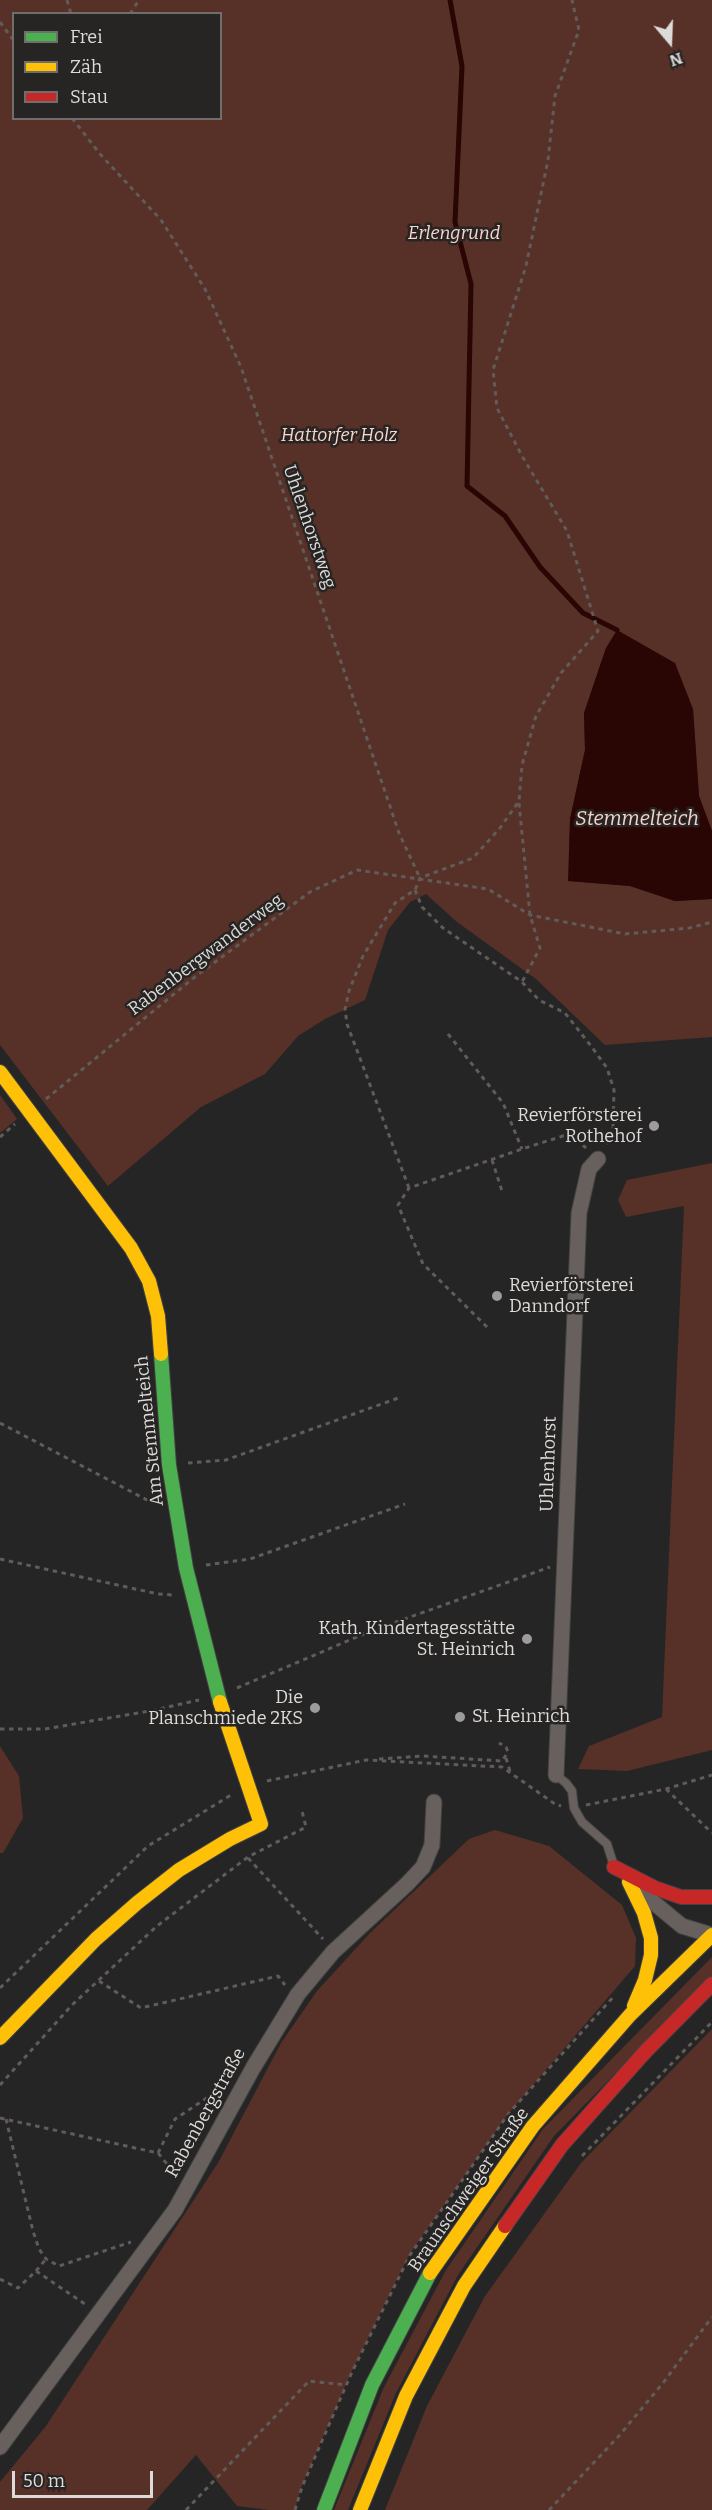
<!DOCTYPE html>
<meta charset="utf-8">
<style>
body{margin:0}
#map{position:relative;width:712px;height:2510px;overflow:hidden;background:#262525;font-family:Bitter,serif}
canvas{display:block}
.legend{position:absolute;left:12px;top:12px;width:210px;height:108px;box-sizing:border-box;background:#272424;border:2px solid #706d6d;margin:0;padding:8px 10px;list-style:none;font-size:18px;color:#dddbda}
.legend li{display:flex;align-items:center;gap:12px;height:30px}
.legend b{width:30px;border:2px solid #706d6d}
.north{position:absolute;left:640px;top:12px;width:60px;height:60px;-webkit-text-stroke:4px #272424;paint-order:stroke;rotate:161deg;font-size:16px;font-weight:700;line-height:24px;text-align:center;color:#dddbda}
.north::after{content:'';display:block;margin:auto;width:21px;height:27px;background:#dddbda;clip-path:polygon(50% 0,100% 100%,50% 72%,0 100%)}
.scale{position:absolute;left:12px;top:2471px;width:141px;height:27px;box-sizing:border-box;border:3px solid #dddbda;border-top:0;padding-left:8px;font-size:18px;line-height:21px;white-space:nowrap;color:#dddbda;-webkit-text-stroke:4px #272424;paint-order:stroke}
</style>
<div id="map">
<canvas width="712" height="2510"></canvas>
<ul class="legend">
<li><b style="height:8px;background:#4caf50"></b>Frei</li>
<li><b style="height:8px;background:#ffc107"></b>Zäh</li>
<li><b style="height:8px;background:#c62828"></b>Stau</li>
</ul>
<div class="north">N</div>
<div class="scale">50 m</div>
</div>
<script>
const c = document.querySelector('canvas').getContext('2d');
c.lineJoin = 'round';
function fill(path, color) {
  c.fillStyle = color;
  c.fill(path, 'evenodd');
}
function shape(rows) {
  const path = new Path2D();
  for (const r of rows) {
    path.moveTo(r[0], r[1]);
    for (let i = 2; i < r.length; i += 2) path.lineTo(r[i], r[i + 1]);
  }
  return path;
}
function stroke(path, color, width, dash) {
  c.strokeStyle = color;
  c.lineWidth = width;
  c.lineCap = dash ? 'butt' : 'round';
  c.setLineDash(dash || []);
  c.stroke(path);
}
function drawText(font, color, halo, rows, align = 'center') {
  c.font = font + ' Bitter,serif';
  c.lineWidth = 5;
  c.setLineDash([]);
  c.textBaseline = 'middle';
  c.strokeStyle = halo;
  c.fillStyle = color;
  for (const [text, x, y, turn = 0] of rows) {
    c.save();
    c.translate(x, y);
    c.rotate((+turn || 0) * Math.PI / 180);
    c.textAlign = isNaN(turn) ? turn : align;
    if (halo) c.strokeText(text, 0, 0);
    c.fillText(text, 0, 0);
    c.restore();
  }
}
fill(shape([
 [0,0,712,0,712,831,699,796,693,709,606,648,584,713,585,750,570,819,569,881,630,886,675,901,712,899,712,1037,605,1045,536,979,457,922,426,894,410,902,388,930,365,1000,325,1019,298,1036,265,1074,201,1107,108,1186,0,1045],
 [14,14,220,14,220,118,14,118],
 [0,1095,17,1119,0,1133],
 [712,1163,712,1750,627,1771,578,1769,589,1746,662,1717,684,1206,626,1217,618,1200,627,1180],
 [0,1746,19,1776,23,1818,3,1853,0,1853],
 [495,1830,549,1846,622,1905,636,1938,635,1966,508,2114,409,2255,351,2373,301,2488,295,2510,269,2510,237,2506,196,2455,147,2510,0,2510,0,2482,46,2426,218,2163,281,2043,317,1991,370,1933,469,1839],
 [712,1957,712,1975,554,2136,458,2275,396,2393,348,2510,334,2510,384,2387,446,2270,543,2129],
 [712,2029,712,2510,385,2510,427,2406,485,2296,581,2163]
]), '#573128');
fill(shape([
 [617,630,675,663,693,709,699,796,712,831,712,899,675,901,630,886,568,881,570,819,585,750,584,713,606,648]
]), '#290503');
stroke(shape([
 [450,0,462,66,455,222,471,284,467,486,505,516,540,567,583,613,617,630]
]), '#290503', 5);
const lane = shape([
 [556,1775,566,1783,572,1791,574,1808,582,1822,607,1844,614,1866]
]);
const street = shape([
 [556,1775,579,1213,589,1169,598,1159],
 [636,1888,682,1926,712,1935],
 [0,2447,175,2210,253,2068,298,1994,333,1952,407,1884,423,1867,432,1845,434,1802]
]);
const fast = shape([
 [161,1354,169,1465,186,1568,220,1702],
 [324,2510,372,2385,430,2273]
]);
const slow = shape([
 [0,1072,131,1248,149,1281,158,1316,161,1354],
 [629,1882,644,1913,651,1938,651,1955,645,1980,634,2006],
 [0,2038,96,1939,137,1903,179,1870,230,1839,261,1824,220,1702],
 [430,2273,533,2126,630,2015,712,1935],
 [360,2510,406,2396,464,2286,505,2226]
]);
const jam = shape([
 [614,1867,655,1888,681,1897,712,1897],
 [505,2226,562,2145,645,2052,712,1984]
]);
stroke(lane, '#434242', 10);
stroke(street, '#434242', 17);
stroke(fast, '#434242', 16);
stroke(slow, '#434242', 16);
stroke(jam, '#434242', 16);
stroke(shape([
 [67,0,71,14],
 [130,14,139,0],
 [0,22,14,41],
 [72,118,100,154,161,220,205,289,241,367,399,833,420,878],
 [519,803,530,915,540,948,522,982],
 [415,890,422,907,443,928,522,982,539,1000,565,1013,591,1046,607,1068,614,1090,613,1131,606,1144],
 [448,1034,503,1103,522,1149],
 [46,1099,196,976,310,892,357,870,488,889,530,915,625,934,689,928,712,922],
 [0,1137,15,1124],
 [492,1160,502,1191],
 [409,1188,347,1024,345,1009,349,991,363,956,395,903,415,890,420,878,473,858,500,828,519,801,522,765,536,716,561,673,598,631,567,531,522,456,497,408,493,370,526,266,548,160,555,96,579,30,572,0],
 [487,1327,423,1264,398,1205,409,1188,522,1149,563,1136,574,1137,586,1148],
 [0,1423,149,1501,154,1500],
 [188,1463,226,1460,401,1397],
 [0,1559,158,1594,173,1595],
 [206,1565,250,1559,405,1504],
 [237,1688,371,1631,550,1567],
 [0,1729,45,1729,155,1710,199,1700],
 [506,1758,510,1771],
 [379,1759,423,1756,502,1761,508,1752,506,1747,499,1743],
 [267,1781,366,1760,502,1767,555,1804,561,1806],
 [666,1789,712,1833],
 [586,1805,666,1789,712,1775],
 [248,1858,323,1939],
 [99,1981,141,2008,278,1976,285,1985],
 [0,1988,148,1846,231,1795],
 [0,2085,72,2005,157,1926,248,1857,306,1827,302,1811],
 [0,2118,158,2153,176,2175],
 [6,2119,33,2231,39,2249,46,2259,59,2266,131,2242],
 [158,2153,175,2119,222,2088],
 [582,2156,712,2022],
 [36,2271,46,2259],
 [0,2279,18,2288,36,2271,85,2304],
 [186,2510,309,2381,346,2385],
 [295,2510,302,2487,352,2372,410,2255,509,2113,615,1995],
 [549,2510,618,2437,663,2383,712,2317]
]), '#615b59', 3, [4.5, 4.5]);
stroke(lane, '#67605d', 8);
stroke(street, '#67605d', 15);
stroke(fast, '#4caf50', 14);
stroke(slow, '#ffc107', 14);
stroke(jam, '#c62828', 14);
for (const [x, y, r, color] of [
 [654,1126,6,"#9d9b9b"],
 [497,1296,6,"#9d9b9b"],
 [527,1639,6,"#9d9b9b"],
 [315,1708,6,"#9d9b9b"],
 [460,1717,6,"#9d9b9b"]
]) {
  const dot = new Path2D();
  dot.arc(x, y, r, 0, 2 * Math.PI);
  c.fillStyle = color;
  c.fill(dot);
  stroke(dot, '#272424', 2);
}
drawText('italic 18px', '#fcd5cb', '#272424', [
 ["Erlengrund",454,234],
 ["Hattorfer Holz",339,436]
]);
drawText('18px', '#dddbda', '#272424', [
 ["Uhlenhorstweg",309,527,71],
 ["Rabenbergwanderweg",206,955,-37],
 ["Am Stemmelteich",150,1431,-96],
 ["Uhlenhorst",549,1464,-88],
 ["Rabenbergstraße",206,2113,-61],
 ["Braunschweiger Straße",469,2190,-55]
]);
drawText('18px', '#dddbda', '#272424', [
 ["Revierförsterei",642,1116],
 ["Rothehof",642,1137],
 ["Revierförsterei",509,1286,"left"],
 ["Danndorf",509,1307,"left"],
 ["Kath. Kindertagesstätte",515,1629],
 ["St. Heinrich",515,1650],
 ["Die",303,1698],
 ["Planschmiede 2KS",303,1719],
 ["St. Heinrich",472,1717,"left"]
], 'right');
drawText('italic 20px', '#f9d1c8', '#272424', [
 ["Stemmelteich",637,819]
]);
</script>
